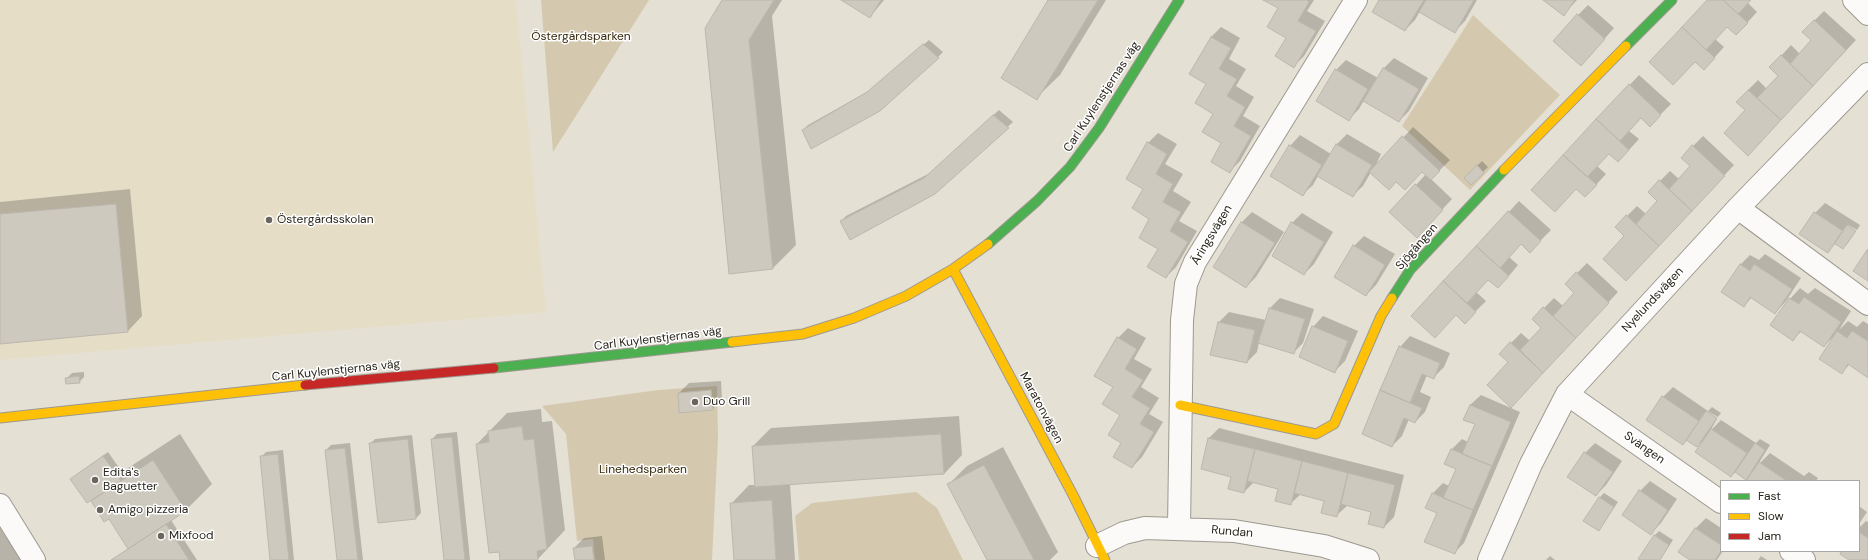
<!DOCTYPE html>
<meta charset="utf-8">
<style>
body{margin:0}
#map{position:relative;width:1868px;height:560px;overflow:hidden;background:#e5e0d4;font-family:"DM Sans",sans-serif}
canvas{display:block}
.legend{position:absolute;left:1720px;top:480px;width:140px;height:72px;box-sizing:border-box;background:#fff;border:1px solid #a9a8a5;margin:0;padding:5px 7px;list-style:none;font-size:12px;color:#29251d}
.legend li{display:flex;align-items:center;gap:8px;height:20px}
.legend b{width:20px;border:1px solid #a9a8a5}
</style>
<div id="map">
<canvas width="1868" height="560"></canvas>
<ul class="legend">
<li><b style="height:5px;background:#4caf50"></b>Fast</li>
<li><b style="height:5px;background:#ffc107"></b>Slow</li>
<li><b style="height:5px;background:#c62828"></b>Jam</li>
</ul>
</div>
<script>
const c = document.querySelector('canvas').getContext('2d');
c.lineJoin = 'round';
function fill(path, color) {
  c.fillStyle = color;
  c.fill(path, 'evenodd');
}
function shape(rows) {
  const path = new Path2D();
  for (const r of rows) {
    path.moveTo(r[0], r[1]);
    for (let i = 2; i < r.length; i += 2) path.lineTo(r[i], r[i + 1]);
  }
  return path;
}
function stroke(path, color, width, dash) {
  c.strokeStyle = color;
  c.lineWidth = width;
  c.lineCap = dash ? 'butt' : 'round';
  c.setLineDash(dash || []);
  c.stroke(path);
}
function drawText(font, color, halo, rows, align = 'center') {
  c.font = font + ' "DM Sans",sans-serif';
  c.lineWidth = 3;
  c.setLineDash([]);
  c.textBaseline = 'middle';
  c.strokeStyle = halo;
  c.fillStyle = color;
  for (const [text, x, y, turn = 0] of rows) {
    c.save();
    c.translate(x, y);
    c.rotate((+turn || 0) * Math.PI / 180);
    c.textAlign = isNaN(turn) ? turn : align;
    if (halo) c.strokeText(text, 0, 0);
    c.fillText(text, 0, 0);
    c.restore();
  }
}
fill(shape([
 [0,0,516,0,546,312,0,360]
]), '#e6ddc7');
fill(shape([
 [541,0,649,0,553,152],
 [1473,15,1560,95,1470,190,1402,126],
 [717,386,718,438,712,560,595,560,593,539,577,541,566,434,542,406,658,390],
 [916,492,937,508,963,560,799,560,795,516,812,503]
]), '#d4c9ae');
fill(shape([
 [724,0,782,0,772,16,796,245,773,268],
 [843,0,884,0,870,17],
 [1049,0,1106,0,1060,75,1036,98],
 [1265,0,1314,0,1307,11,1325,21,1304,56,1294,66,1279,8],
 [1380,0,1477,0,1465,21,1455,31,1420,11,1415,20,1405,30],
 [1544,0,1577,0,1564,14],
 [1709,0,1751,0,1748,3,1757,12,1746,24,1727,26,1715,39,1724,47,1704,69],
 [1588,5,1614,28,1591,54,1578,15],
 [1824,11,1856,40,1758,144,1747,110,1748,90,1758,80,1767,89,1780,76,1781,56,1791,45,1800,54,1813,40,1814,21],
 [1221,27,1240,38,1229,59,1246,69,1236,86,1254,97,1243,116,1260,126,1240,161,1230,171,1208,83,1190,73,1211,37],
 [929,40,943,52,938,57,803,130,808,125,874,88],
 [1394,58,1428,78,1409,111,1399,121,1364,100,1359,109,1349,119,1336,70,1346,60,1378,78,1384,68],
 [1639,75,1671,104,1660,115,1642,117,1629,131,1639,139,1628,151,1609,153,1597,166,1606,174,1595,186,1532,190],
 [999,110,1013,122,934,193,841,221,846,216,930,173],
 [1413,127,1450,160,1431,179,1452,199,1427,226,1416,185,1426,174,1422,171,1396,181,1371,172,1363,186,1352,196,1318,176,1313,185,1302,195,1290,146,1300,135,1331,154,1337,144,1347,134,1381,154,1374,169],
 [1158,133,1177,144,1165,164,1183,174,1173,191,1191,202,1179,221,1197,231,1176,267,1166,277,1144,188,1148,143],
 [1703,136,1734,165,1636,270,1625,236,1616,227,1637,206,1646,214,1659,201,1649,192,1670,171,1679,179,1692,166,1693,146],
 [1482,161,1488,167,1471,184,1465,178],
 [130,189,142,316,128,331,0,343,0,202],
 [1519,201,1551,230,1540,241,1521,243,1509,257,1518,265,1508,277,1489,279,1476,292,1486,301,1475,312,1412,316],
 [1825,203,1860,225,1857,230,1848,225,1848,227,1855,232,1848,243,1843,248,1836,243,1828,251,1815,213],
 [1252,212,1284,232,1256,277,1246,287,1214,267,1242,222],
 [1302,213,1333,232,1314,264,1304,274,1292,223],
 [1364,236,1395,254,1376,285,1366,295,1354,246],
 [1765,254,1801,278,1786,301,1775,313,1752,297,1744,306,1740,265,1750,255,1759,260],
 [1587,263,1618,292,1521,396,1510,362,1500,354,1521,333,1530,341,1543,327,1533,319,1554,298,1563,306,1576,293,1577,273],
 [1800,288,1808,294,1815,288,1851,311,1839,330,1848,321,1857,327,1863,321,1868,324,1868,377,1850,364,1841,373,1833,337,1824,346,1802,331,1793,339,1789,300],
 [1280,298,1314,309,1303,343,1293,353,1259,342,1257,352,1247,362,1219,322,1229,312,1266,320,1270,308],
 [1323,316,1358,331,1345,361,1335,371,1313,327],
 [1128,328,1146,338,1134,359,1152,369,1141,387,1159,398,1149,414,1163,422,1142,457,1132,467,1122,442,1122,415,1114,386,1118,338],
 [1410,336,1450,353,1444,367,1434,377,1427,375,1420,392,1431,397,1425,412,1415,422,1409,419,1402,436,1392,446,1400,347],
 [84,372,84,377,79,382,67,378,72,373],
 [721,381,722,399,712,409,679,393,689,383],
 [1673,387,1708,411,1712,407,1721,413,1718,417,1707,411,1707,413,1717,419,1710,431,1721,420,1756,443,1760,439,1770,445,1757,466,1770,453,1804,476,1809,472,1818,478,1816,481,1748,481,1754,470,1745,478,1736,472,1731,476,1703,441,1697,446,1687,440,1683,444,1663,397],
 [1481,395,1520,412,1464,543,1454,553,1433,493,1443,483,1449,486,1457,468,1446,463,1452,449,1462,439,1468,442,1476,424,1470,405],
 [541,409,542,422,552,421,565,530,538,559,501,560,477,444,507,413],
 [959,416,962,455,944,474,790,484,795,560,735,560,731,504,749,485,755,485,753,446,771,428],
 [1219,428,1404,475,1394,517,1384,527,1372,511,1348,505,1337,515,1326,500,1301,494,1290,504,1279,488,1254,482,1244,492,1232,476,1202,468,1209,438],
 [457,432,470,560,445,560,432,439,437,434],
 [180,434,212,484,185,511,171,520,197,560,111,560,129,548,109,517,92,501,95,497,71,479,108,452,122,472],
 [412,435,421,513,416,518,379,522,370,444,375,439],
 [350,443,363,560,338,560,326,450,331,445],
 [1595,443,1622,461,1606,485,1596,495,1585,453],
 [1003,447,1058,552,1050,560,988,560,949,484,967,466],
 [283,450,294,560,271,560,261,457,266,452],
 [1650,481,1677,499,1661,523,1651,533,1640,491],
 [1604,493,1618,502,1599,530,1599,498],
 [1859,506,1867,512,1859,524],
 [1706,518,1721,528,1721,551,1723,551,1717,560,1692,560,1680,552,1696,528],
 [9,521,35,560,0,560,0,527],
 [1866,521,1868,522,1868,560,1851,560,1843,551,1859,551,1859,528],
 [1659,531,1673,540,1660,560,1641,560,1654,536],
 [602,536,605,560,576,560,574,548,584,538],
 [1550,556,1555,560,1546,560],
 [1761,556,1767,560,1758,560]
]), '#0003');
const building = shape([
 [722,0,774,0,749,40,773,269,729,274,705,28,722,0],
 [841,0,881,0,870,18,841,0],
 [1048,0,1098,0,1037,100,1001,78,1048,0],
 [1263,0,1307,0,1309,2,1298,21,1316,31,1294,68,1275,56,1286,38,1267,27,1278,8,1263,0],
 [1379,0,1424,0,1405,31,1372,12,1379,0],
 [1426,0,1474,0,1455,33,1419,12,1426,0],
 [1543,0,1575,0,1564,16,1543,0],
 [1707,0,1723,0,1748,23,1736,35,1727,27,1706,50,1682,27,1707,0],
 [1723,0,1751,0,1738,14,1723,0],
 [1577,14,1605,39,1581,66,1553,41,1577,14],
 [1814,20,1846,50,1813,86,1790,64,1811,40,1802,32,1814,20],
 [1682,27,1715,58,1704,70,1695,62,1673,85,1649,62,1682,27],
 [1211,37,1231,48,1219,69,1237,79,1227,96,1245,107,1234,126,1251,136,1230,173,1211,162,1221,143,1202,132,1213,114,1195,103,1206,84,1189,74,1211,37],
 [923,44,939,58,880,111,811,149,802,130,867,92,923,44],
 [1781,55,1813,86,1781,120,1757,98,1778,76,1769,67,1781,55],
 [1383,68,1419,89,1399,122,1363,101,1383,68],
 [1335,69,1368,89,1349,121,1316,101,1335,69],
 [1629,84,1661,115,1650,127,1641,118,1620,141,1596,119,1629,84],
 [1748,90,1781,120,1748,156,1724,133,1745,110,1736,102,1748,90],
 [993,115,1009,128,935,194,850,240,840,221,924,178,993,115],
 [1596,119,1629,150,1618,162,1609,154,1587,177,1563,155,1596,119],
 [1402,136,1440,171,1431,180,1422,172,1405,190,1396,182,1389,190,1369,172,1402,136],
 [1147,142,1167,154,1156,174,1173,184,1163,202,1181,212,1170,231,1188,242,1166,278,1147,267,1158,249,1139,238,1149,219,1132,208,1143,189,1126,179,1147,142],
 [1336,144,1372,165,1353,197,1317,176,1336,144],
 [1289,145,1322,165,1303,196,1270,176,1289,145],
 [1692,145,1725,176,1692,211,1669,189,1690,166,1681,158,1692,145],
 [1563,155,1597,185,1585,197,1576,189,1555,212,1531,190,1563,155],
 [1477,165,1484,173,1471,185,1464,178,1477,165],
 [1659,180,1692,211,1659,246,1636,224,1657,201,1648,192,1659,180],
 [1415,184,1443,210,1417,238,1389,212,1415,184],
 [116,204,128,332,0,344,0,214,116,204],
 [1508,211,1541,241,1530,253,1521,244,1500,268,1476,246,1508,211],
 [1814,212,1843,231,1828,253,1799,234,1814,212],
 [1626,215,1659,246,1626,281,1603,259,1624,236,1615,227,1626,215],
 [1241,222,1275,243,1246,288,1213,267,1241,222],
 [1291,222,1324,242,1304,275,1272,256,1291,222],
 [1847,225,1856,231,1843,249,1834,243,1847,225],
 [1353,245,1385,265,1366,296,1334,277,1353,245],
 [1476,246,1509,276,1498,288,1488,280,1467,303,1443,281,1476,246],
 [1867,250,1868,250,1868,281,1853,271,1867,250],
 [1740,264,1750,271,1754,264,1792,289,1775,314,1750,297,1744,307,1721,292,1740,264],
 [1576,272,1609,303,1576,338,1553,316,1574,293,1565,284,1576,272],
 [1443,281,1476,312,1465,324,1456,315,1435,338,1411,316,1443,281],
 [1804,297,1841,322,1824,347,1800,331,1793,341,1770,325,1789,298,1799,304,1804,297],
 [1543,307,1576,338,1543,373,1520,350,1541,328,1532,319,1543,307],
 [1269,308,1305,319,1294,354,1258,343,1269,308],
 [1218,322,1255,330,1247,363,1210,355,1218,322],
 [1312,326,1348,341,1335,373,1299,357,1312,326],
 [1837,331,1847,338,1852,331,1868,341,1868,378,1848,364,1842,374,1819,359,1837,331],
 [1117,337,1137,349,1125,369,1143,380,1132,397,1150,408,1140,424,1154,432,1132,468,1113,457,1121,443,1108,435,1120,415,1102,404,1113,387,1094,376,1117,337],
 [1510,342,1543,373,1511,408,1487,385,1508,362,1499,354,1510,342],
 [1399,346,1440,363,1434,379,1422,374,1410,403,1380,390,1399,346],
 [79,376,80,383,66,384,65,378,79,376],
 [711,390,713,410,679,413,678,393,711,390],
 [1380,390,1422,408,1415,423,1404,418,1392,447,1362,434,1380,390],
 [1662,396,1699,421,1683,445,1646,420,1662,396],
 [1470,405,1511,422,1492,466,1462,454,1475,424,1463,420,1470,405],
 [1706,411,1717,418,1697,447,1686,440,1706,411],
 [522,426,524,440,534,439,547,549,537,551,538,560,500,560,499,552,489,553,476,444,489,442,488,431,522,426],
 [1711,429,1747,453,1731,477,1695,452,1711,429],
 [941,434,944,474,755,487,752,446,941,434],
 [452,437,465,560,444,560,431,439,452,437],
 [1208,438,1255,449,1244,493,1228,489,1231,477,1201,469,1208,438],
 [408,439,416,519,378,523,369,443,408,439],
 [1755,443,1765,450,1746,480,1735,472,1755,443],
 [345,448,358,560,337,560,325,450,345,448],
 [1255,449,1302,461,1291,505,1275,501,1278,489,1247,481,1255,449],
 [1451,449,1492,466,1473,510,1443,498,1456,469,1444,464,1451,449],
 [1584,452,1613,472,1596,496,1567,477,1584,452],
 [278,454,289,560,270,560,260,456,278,454],
 [103,456,121,481,87,503,70,479,103,456],
 [153,460,186,511,128,549,109,519,104,522,91,501,153,460],
 [1302,461,1348,473,1337,517,1321,513,1324,501,1294,493,1302,461],
 [1759,462,1787,481,1746,481,1759,462],
 [984,465,1034,560,987,560,947,484,984,465],
 [1348,473,1395,485,1384,528,1368,524,1371,512,1341,504,1348,473],
 [1639,490,1668,510,1651,535,1622,515,1639,490],
 [1432,493,1473,510,1455,554,1424,542,1437,513,1425,508,1432,493],
 [1599,497,1614,507,1599,531,1583,521,1599,497],
 [772,500,776,560,734,560,730,503,772,500],
 [166,524,189,560,111,560,128,549,166,524],
 [1695,528,1721,545,1721,551,1715,560,1690,560,1678,552,1695,528],
 [1859,532,1868,538,1868,560,1849,560,1840,554,1841,551,1859,551,1859,532],
 [1654,535,1669,545,1660,560,1640,560,1638,559,1654,535],
 [592,546,594,560,575,560,573,548,592,546]
]);
fill(building, '#cdc9bf');
stroke(building, '#bbb7ad', 1);
const street = shape([
 [1854,0,1868,14],
 [1738,208,1868,304],
 [1567,394,1721,502],
 [0,505,34,560],
 [1179,528,1182,320,1186,284,1195,262,1356,0],
 [1097,546,1124,533,1145,528,1234,531,1324,546,1368,560],
 [1791,551,1804,560],
 [1489,560,1531,464,1567,394,1738,208,1868,74]
]);
const fast = shape([
 [1626,46,1672,0],
 [988,244,1037,201,1070,167,1099,128,1179,0],
 [1392,298,1410,270,1504,170],
 [494,368,732,342]
]);
const slow = shape([
 [1504,170,1626,46],
 [953,269,1073,495,1105,560],
 [732,342,803,334,854,318,906,296,953,269,988,244],
 [1180,405,1316,434,1334,424,1381,316,1392,298],
 [0,418,305,385]
]);
const jam = shape([
 [305,385,494,368]
]);
stroke(street, '#9d9990', 24);
stroke(fast, '#9d9990', 11);
stroke(slow, '#9d9990', 11);
stroke(jam, '#9d9990', 11);
stroke(street, '#fbfaf9', 22);
stroke(fast, '#4caf50', 9);
stroke(slow, '#ffc107', 9);
stroke(jam, '#c62828', 9);
for (const [x, y, r, color] of [
 [269,220,4,"#6b665d"],
 [695,402,4,"#6b665d"],
 [95,480,4,"#6b665d"],
 [100,510,4,"#6b665d"],
 [161,536,4,"#6b665d"]
]) {
  const dot = new Path2D();
  dot.arc(x, y, r, 0, 2 * Math.PI);
  c.fillStyle = color;
  c.fill(dot);
  stroke(dot, '#fff', 1.5);
}
drawText('12px', '#342909', '#fff', [
 ["Östergårdsparken",581,37],
 ["Linehedsparken",643,470]
]);
drawText('12px', '#29251d', '#fff', [
 ["Carl Kuylenstjernas väg",1102,97,-57],
 ["Äringsvägen",1212,235,-59],
 ["Sjögången",1417,247,-49],
 ["Nyelundsvägen",1653,300,-47],
 ["Carl Kuylenstjernas väg",658,339,-7],
 ["Carl Kuylenstjernas väg",336,371,-6],
 ["Maratonvägen",1041,408,62],
 ["Svängen",1644,448,35],
 ["Rundan",1232,532,5]
]);
drawText('12px', '#29251d', '#fff', [
 ["Östergårdsskolan",277,220],
 ["Duo Grill",703,402],
 ["Edita's",103,473],
 ["Baguetter",103,487],
 ["Amigo pizzeria",108,510],
 ["Mixfood",169,536]
], 'left');
</script>
